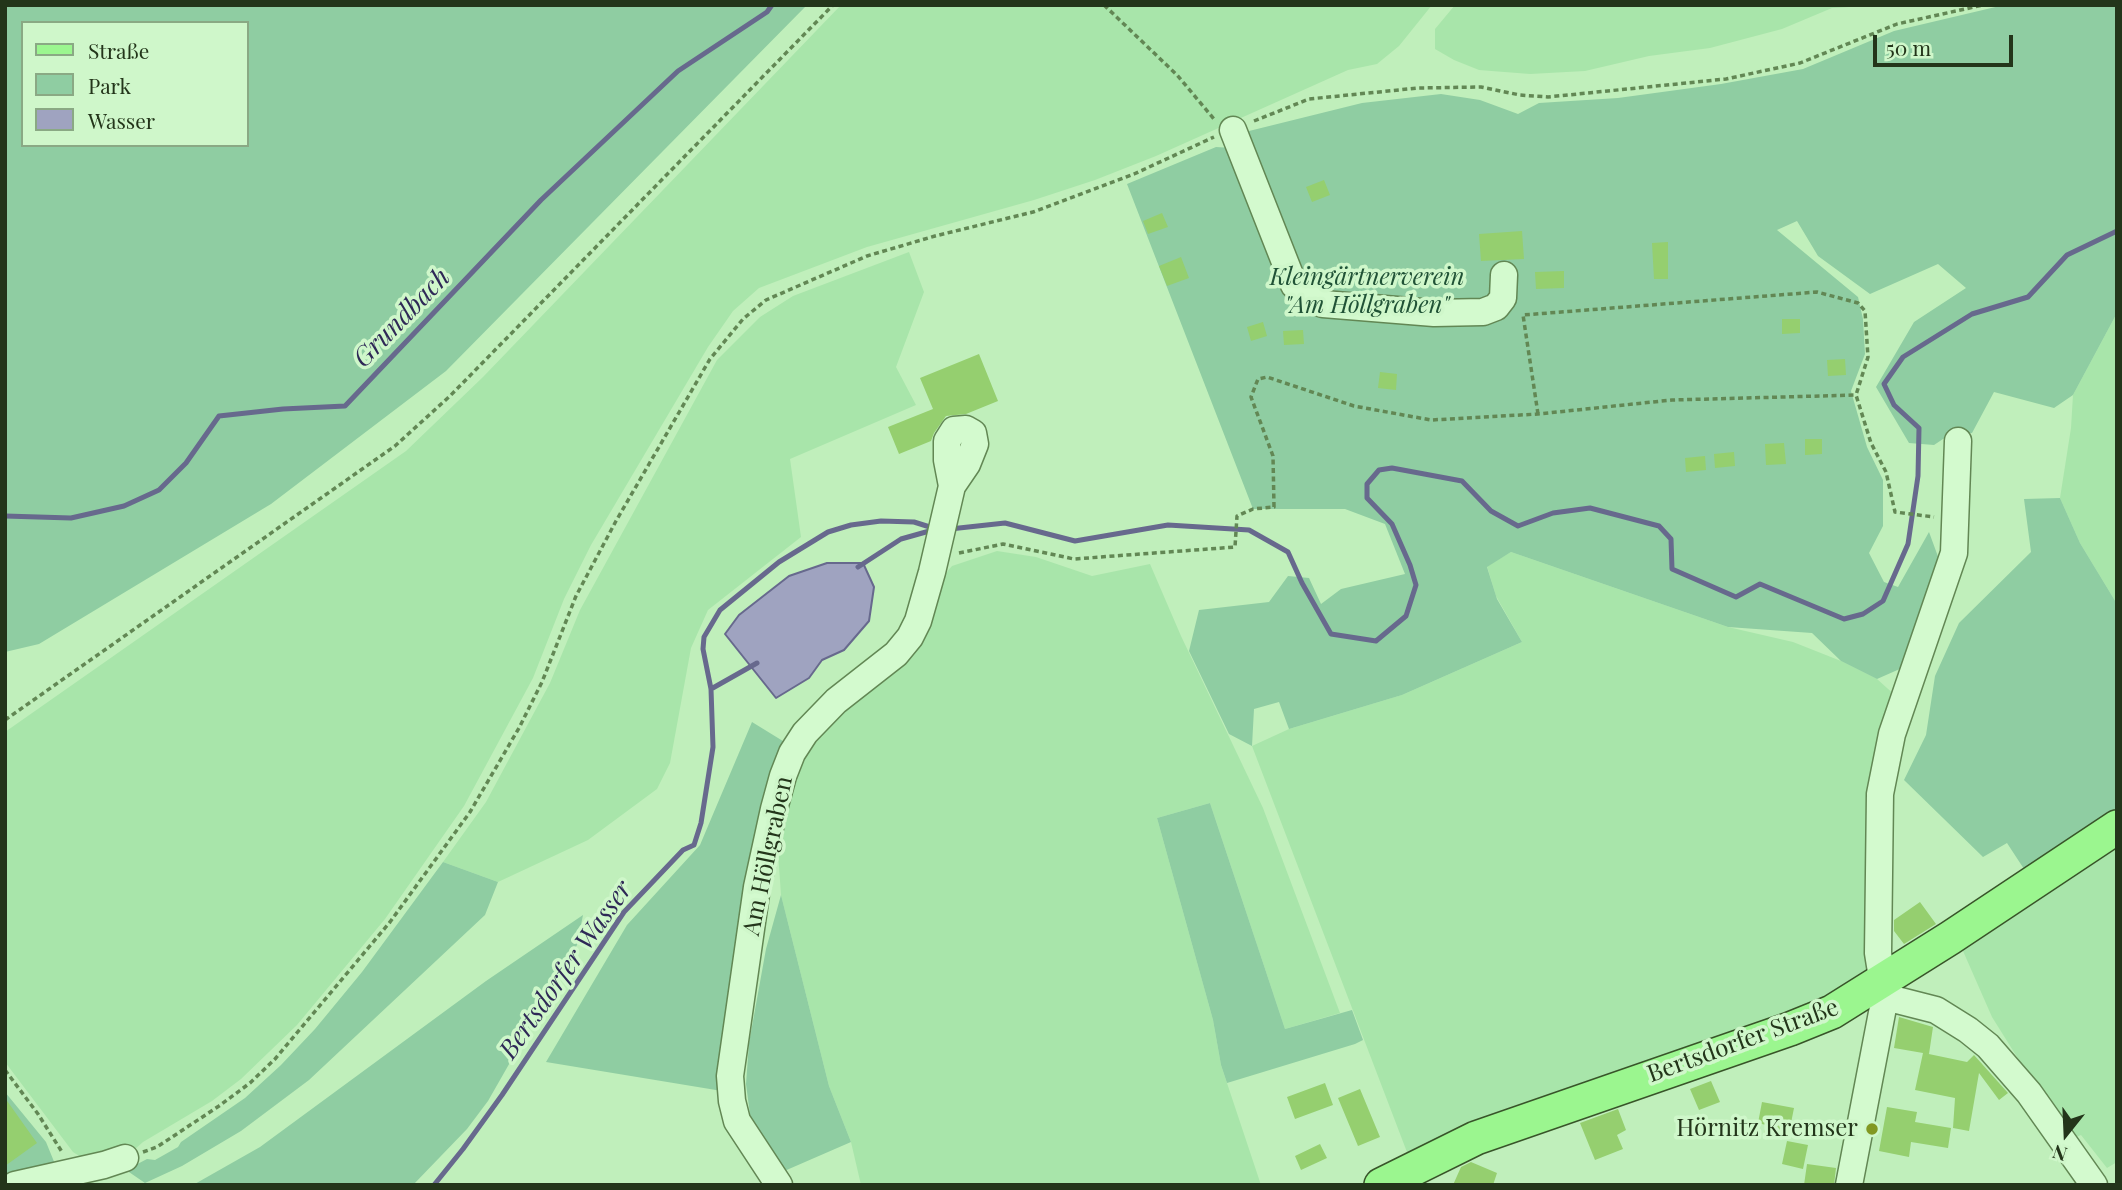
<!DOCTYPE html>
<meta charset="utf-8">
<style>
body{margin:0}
#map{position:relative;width:2122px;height:1190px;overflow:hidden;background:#c0efbb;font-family:"Playfair Display",serif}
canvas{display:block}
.frame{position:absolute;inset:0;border:7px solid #23351a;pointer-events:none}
.legend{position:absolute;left:21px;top:21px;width:228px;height:126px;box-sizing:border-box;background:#cff7ca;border:2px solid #8aa984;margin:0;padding:9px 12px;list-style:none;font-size:21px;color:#23351a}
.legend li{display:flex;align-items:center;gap:14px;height:35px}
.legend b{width:35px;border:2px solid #8aa984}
.north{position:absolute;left:2031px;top:1099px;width:70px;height:70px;-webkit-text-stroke:5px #cff7ca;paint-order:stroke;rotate:198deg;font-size:19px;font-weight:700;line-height:28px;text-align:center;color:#23351a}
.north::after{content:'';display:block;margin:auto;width:24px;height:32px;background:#23351a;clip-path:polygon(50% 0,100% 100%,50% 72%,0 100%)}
.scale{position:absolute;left:1873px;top:35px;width:140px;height:32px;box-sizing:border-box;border:4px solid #23351a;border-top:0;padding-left:9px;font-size:21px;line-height:24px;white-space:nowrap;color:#23351a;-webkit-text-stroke:5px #cff7ca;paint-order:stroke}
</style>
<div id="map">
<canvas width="2122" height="1190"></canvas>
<div class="frame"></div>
<ul class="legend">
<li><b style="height:9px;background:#9bf68f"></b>Straße</li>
<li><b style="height:19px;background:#8fcda2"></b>Park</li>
<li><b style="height:19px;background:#9fa3c0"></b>Wasser</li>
</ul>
<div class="north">N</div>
<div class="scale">50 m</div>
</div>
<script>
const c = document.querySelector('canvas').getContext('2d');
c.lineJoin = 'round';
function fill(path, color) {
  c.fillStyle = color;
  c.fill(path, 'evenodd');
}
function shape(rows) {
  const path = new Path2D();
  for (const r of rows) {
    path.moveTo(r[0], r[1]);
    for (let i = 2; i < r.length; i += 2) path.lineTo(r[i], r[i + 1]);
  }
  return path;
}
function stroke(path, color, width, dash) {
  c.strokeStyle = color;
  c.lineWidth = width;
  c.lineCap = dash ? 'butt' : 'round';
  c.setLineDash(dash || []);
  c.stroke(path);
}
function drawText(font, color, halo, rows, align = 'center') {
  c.font = font + ' "Playfair Display",serif';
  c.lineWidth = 7;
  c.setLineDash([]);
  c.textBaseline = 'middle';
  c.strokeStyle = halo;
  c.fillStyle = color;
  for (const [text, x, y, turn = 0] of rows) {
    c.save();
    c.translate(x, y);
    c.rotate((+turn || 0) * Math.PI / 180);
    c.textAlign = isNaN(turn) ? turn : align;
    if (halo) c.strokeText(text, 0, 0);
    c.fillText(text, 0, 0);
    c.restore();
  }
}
fill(shape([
 [841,5,1432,5,1399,46,1377,64,1348,70,1156,156,1095,180,1034,200,867,247,759,288,733,311,708,347,591,545,564,599,533,678,464,806,385,919,297,1025,241,1079,212,1101,143,1142,125,1158,90,1163,73,1152,5,1062,5,732,406,451,483,377],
 [1455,5,1885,5,1832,8,1782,29,1710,48,1649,56,1585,71,1530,74,1479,70,1454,60,1435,49,1435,29],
 [909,252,924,292,896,367,916,405,790,459,801,537,708,610,691,648,670,763,657,789,588,840,498,882,443,862,486,802,550,683,580,610,717,360,760,317,793,296],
 [2117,313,2117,604,2080,543,2060,498,2071,428,2073,395],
 [997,551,1036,557,1092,576,1150,564,1181,636,1263,808,1340,1013,1285,1029,1210,803,1157,818,1213,1020,1221,1065,1261,1185,861,1185,851,1142,829,1086,781,895,778,852,782,816,798,767,812,741,938,582,952,566],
 [1511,552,1728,627,1793,642,1841,661,1877,679,1897,697,1872,971,1838,994,1410,1160,1252,746,1289,729,1402,695,1522,642,1496,596,1487,566],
 [2117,848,2117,1162,2107,1168,2081,1135,2069,1140,1992,1017,1963,951]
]), '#a8e5aa');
fill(shape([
 [5,5,807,5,446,371,271,504,39,644,5,652],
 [23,23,247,23,247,145,23,145],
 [2004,5,2117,5,2117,313,2073,395,2054,408,1994,392,1972,433,1952,433,1934,445,1909,443,1876,387,1914,322,1966,288,1938,264,1870,294,1818,256,1797,221,1777,230,1858,297,1863,319,1865,354,1851,391,1867,447,1883,480,1883,526,1869,553,1884,582,1898,587,1929,532,1940,562,1902,668,1877,679,1841,661,1812,633,1728,627,1511,552,1487,567,1497,599,1522,642,1402,695,1289,729,1279,702,1254,709,1252,746,1229,734,1189,651,1199,610,1269,602,1288,576,1309,578,1321,604,1341,589,1405,574,1385,524,1345,509,1253,509,1127,184,1216,147,1232,148,1245,132,1362,103,1441,94,1480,100,1518,114,1539,103,1618,98,1721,84,1803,69,1894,31],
 [2060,498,2080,543,2117,604,2117,810,2024,869,2007,843,1983,857,1904,780,1926,735,1935,676,1959,623,2031,552,2024,499],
 [752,722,791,746,722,1091,546,1062,627,925,700,845],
 [1210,803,1285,1029,1352,1010,1363,1040,1355,1044,1227,1083,1221,1065,1213,1020,1157,818],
 [443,862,498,882,485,915,309,1080,241,1131,182,1166,145,1183,126,1170,147,1159,155,1160,178,1147,181,1142,245,1098,281,1065,315,1029,362,972],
 [781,895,829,1086,851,1142,782,1172,751,1122,746,1084,749,1043,766,949],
 [583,915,577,945,488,1101,467,1129,413,1185,193,1185,260,1147,486,981],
 [5,1092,46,1142,55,1164,5,1184]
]), '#8fcda2');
const water = shape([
 [827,563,863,563,874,587,869,621,844,650,822,660,809,678,776,698,725,634,739,615,789,576,827,563]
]);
fill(water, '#9fa3c0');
stroke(water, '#67698d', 2);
stroke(shape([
 [5,516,71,518,124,506,159,490,186,463,219,416,283,409,345,406,541,200,678,71,767,12,772,5],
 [950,529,1005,523,1075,541,1168,525,1249,530,1288,552,1302,583,1331,634,1376,641,1406,616,1416,585,1410,565,1392,524,1367,498,1367,484,1379,470,1392,468,1462,481,1491,511,1518,526,1553,513,1590,508,1659,526,1671,539,1672,569,1736,597,1760,584,1844,619,1863,614,1883,601,1908,544,1918,476,1919,428,1894,405,1884,384,1903,357,1972,314,2028,297,2067,255,2117,231],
 [858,567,901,539,933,530],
 [711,689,757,663],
 [434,1185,463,1149,502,1095,624,912,683,850,694,845,701,823,713,747,711,689,703,649,704,637,720,610,779,562,828,532,851,525,881,521,914,522,933,528]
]), '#67698d', 5);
fill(shape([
 [1324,180,1330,195,1312,202,1306,187],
 [1162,213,1168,227,1148,234,1143,221],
 [1522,231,1524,259,1481,261,1479,234],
 [1668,242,1668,279,1654,279,1652,243],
 [1181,257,1189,278,1167,286,1159,266],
 [1564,271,1564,288,1536,289,1535,272],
 [1782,319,1800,319,1800,333,1782,334],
 [1263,322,1267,336,1251,341,1247,327],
 [1303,330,1304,344,1284,345,1283,331],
 [979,354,998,401,966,414,946,416,934,433,931,441,899,454,888,427,933,409,920,378],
 [1845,359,1846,375,1828,376,1827,360],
 [1380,372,1397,374,1396,390,1378,388],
 [1805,439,1822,439,1822,454,1805,455],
 [1784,443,1786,464,1766,465,1765,444],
 [1734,452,1735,466,1715,468,1714,454],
 [1705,456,1706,470,1686,472,1685,458],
 [1920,902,1936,924,1904,944,1894,931,1894,920],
 [1899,1017,1933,1027,1929,1054,1924,1053,1967,1062,1974,1055,2008,1093,1999,1100,1979,1073,1969,1131,1953,1128,1955,1098,1915,1090,1923,1053,1894,1048],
 [1711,1081,1720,1102,1699,1110,1690,1089],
 [1325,1083,1333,1105,1295,1119,1287,1097],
 [1360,1089,1380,1137,1358,1146,1338,1098],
 [5,1098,37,1143,5,1166],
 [1762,1102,1794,1108,1788,1138,1764,1133,1766,1125,1758,1123],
 [1887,1107,1917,1112,1915,1122,1951,1128,1948,1148,1911,1142,1909,1157,1879,1151],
 [1618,1109,1626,1130,1617,1135,1623,1149,1595,1160,1580,1123],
 [1787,1141,1808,1145,1803,1169,1782,1164],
 [1320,1144,1327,1158,1301,1170,1295,1156],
 [1471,1162,1497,1173,1493,1185,1453,1185,1461,1167],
 [1807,1164,1836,1168,1834,1185,1804,1185]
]), '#95cf6f');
const minor = shape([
 [1233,130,1294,285,1310,298,1323,304,1434,313,1483,312,1496,307,1503,298,1504,275],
 [1885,997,1936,1010,1968,1030,1988,1046,2029,1093,2094,1185],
 [15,1185,104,1165,125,1158],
 [779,1185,737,1121,732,1101,730,1076,757,887,774,809,783,776,792,753,805,733,836,701,896,654,910,637,918,621,932,572,952,486,967,464,975,444,973,433,966,429,954,430,947,441,947,460,952,486],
 [1849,1185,1885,997,1878,953,1880,794,1892,734,1954,553,1958,441]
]);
const major = shape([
 [1381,1185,1476,1138,1790,1029,1832,1012,1950,938,2117,827]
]);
stroke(minor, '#628754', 29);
stroke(major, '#385429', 36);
stroke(shape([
 [1104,5,1177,75,1214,119],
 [1254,121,1309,99,1418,88,1481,87,1520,95,1548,97,1726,79,1800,63,1897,24,1983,5],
 [1538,414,1523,315,1817,292,1858,303,1865,311,1868,357,1856,395,1871,443,1886,472,1895,512,1934,517],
 [959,553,1003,544,1074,559,1235,547,1237,516,1253,509,1274,507,1273,456,1251,397,1258,379,1267,377,1354,406,1431,420,1538,414,1672,400,1856,395],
 [5,720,395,446,450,396,833,5],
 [5,1070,38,1114,62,1152],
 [143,1152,157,1147,219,1106,250,1083,275,1059,390,922,470,812,519,728,542,682,576,596,616,521,710,359,743,319,766,300,867,256,935,236,1033,212,1134,174,1214,137]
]), '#628754', 3.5, [5, 3.5]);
stroke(minor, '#d3face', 26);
stroke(major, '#9bf68f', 33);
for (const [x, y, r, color] of [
 [1872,1129,7,"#829822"]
]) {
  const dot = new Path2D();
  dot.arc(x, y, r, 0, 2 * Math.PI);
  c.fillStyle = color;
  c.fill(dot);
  stroke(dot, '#cff7ca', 2.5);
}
drawText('italic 24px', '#205236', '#cff7ca', [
 ["Kleingärtnerverein",1367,278],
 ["\"Am Höllgraben\"",1367,306]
]);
drawText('24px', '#23351a', '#cff7ca', [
 ["Am Höllgraben",768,856,-78],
 ["Bertsdorfer Straße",1743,1041,-20]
]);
drawText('24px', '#23351a', '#cff7ca', [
 ["Hörnitz Kremser",1858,1129]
], 'right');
drawText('italic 26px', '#2e2856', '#cff7ca', [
 ["Grundbach",402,318,-46],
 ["Bertsdorfer Wasser",566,970,-55]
]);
</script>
